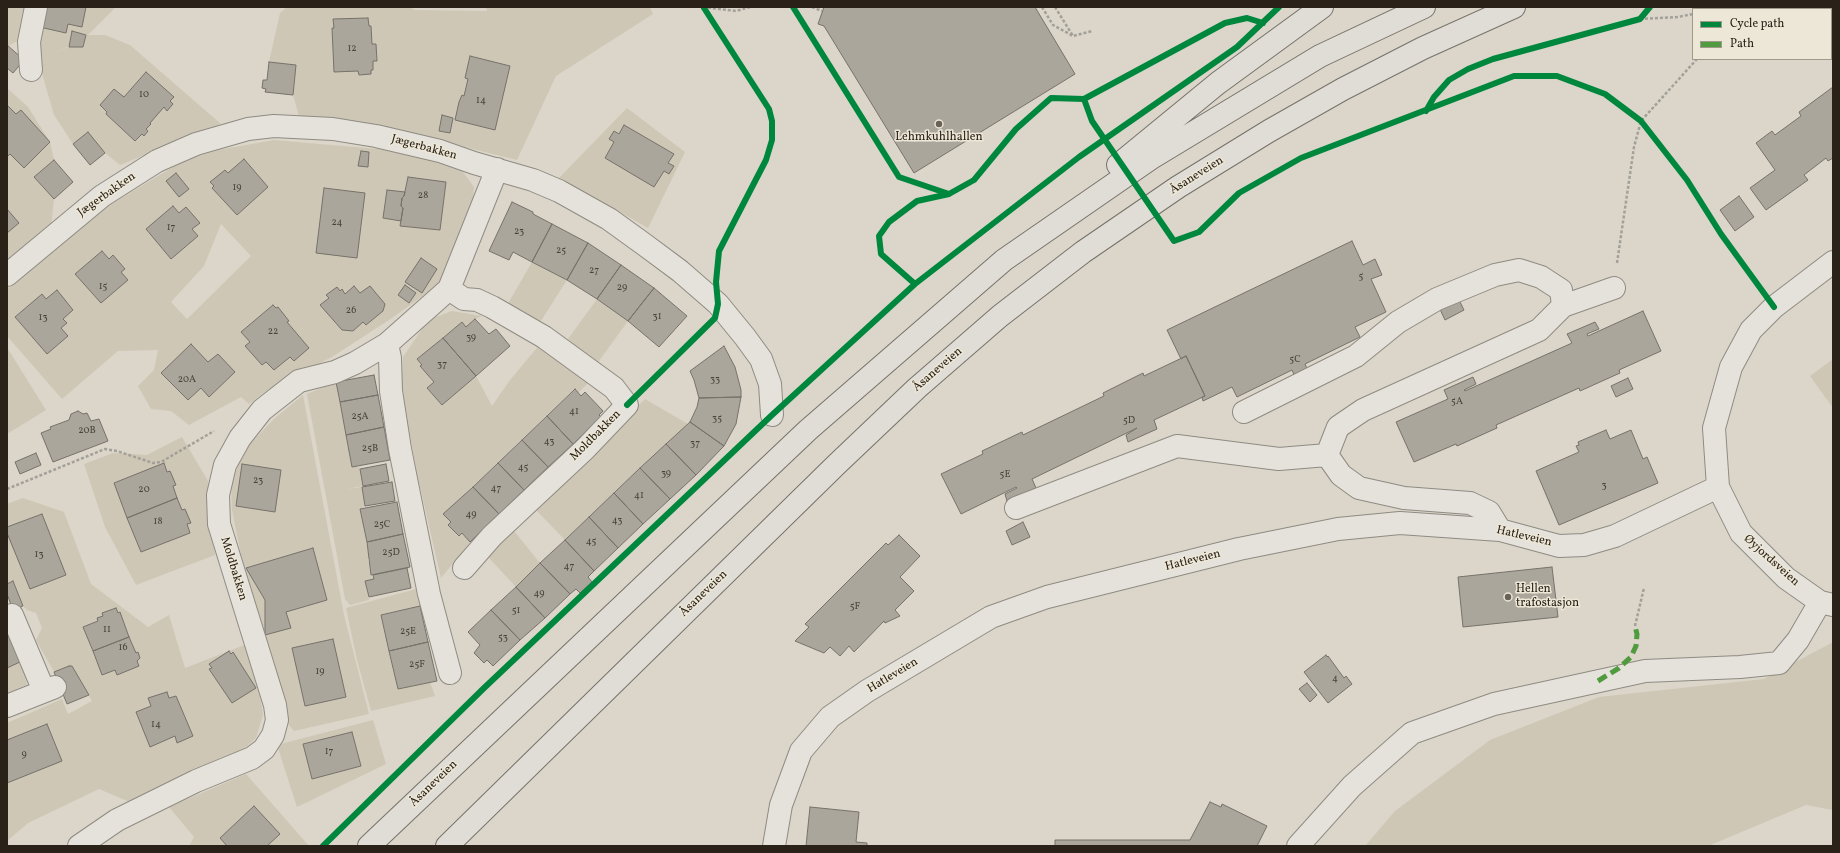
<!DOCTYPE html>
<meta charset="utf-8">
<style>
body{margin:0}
#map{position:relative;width:1840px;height:853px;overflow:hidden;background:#dbd6c9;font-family:Vollkorn,serif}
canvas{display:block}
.frame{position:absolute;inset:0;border:8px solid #2a2218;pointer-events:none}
.legend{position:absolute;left:1692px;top:8px;width:140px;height:52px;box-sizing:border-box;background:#ede7d7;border:1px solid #9f988b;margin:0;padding:5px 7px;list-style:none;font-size:12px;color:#2a2218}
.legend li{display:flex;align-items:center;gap:8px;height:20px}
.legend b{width:20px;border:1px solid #9f988b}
</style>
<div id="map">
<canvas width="1840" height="853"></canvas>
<div class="frame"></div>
<ul class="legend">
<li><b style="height:5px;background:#00873e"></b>Cycle path</li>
<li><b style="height:5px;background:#4f9b3e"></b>Path</li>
</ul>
</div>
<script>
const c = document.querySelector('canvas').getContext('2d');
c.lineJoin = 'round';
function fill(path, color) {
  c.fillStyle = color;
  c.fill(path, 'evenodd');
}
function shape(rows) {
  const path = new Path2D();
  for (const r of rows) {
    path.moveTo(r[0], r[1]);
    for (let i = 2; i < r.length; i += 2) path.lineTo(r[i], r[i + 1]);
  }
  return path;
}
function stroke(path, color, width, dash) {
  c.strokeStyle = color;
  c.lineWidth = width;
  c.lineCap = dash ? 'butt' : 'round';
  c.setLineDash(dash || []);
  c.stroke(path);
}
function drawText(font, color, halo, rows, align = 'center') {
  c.font = font + ' Vollkorn,serif';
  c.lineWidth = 3;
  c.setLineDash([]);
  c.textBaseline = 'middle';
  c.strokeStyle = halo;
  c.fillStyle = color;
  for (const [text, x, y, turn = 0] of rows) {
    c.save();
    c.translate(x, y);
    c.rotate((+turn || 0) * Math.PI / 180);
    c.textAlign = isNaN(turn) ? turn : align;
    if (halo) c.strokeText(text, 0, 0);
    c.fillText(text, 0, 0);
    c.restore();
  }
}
fill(shape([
 [7,7,32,7,22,38,7,47],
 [41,7,116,7,88,35,105,35,130,45,221,124,120,165,105,153,90,165,73,144,54,115,41,70,36,62],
 [85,38,83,47,68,47,49,56],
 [287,7,409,7,415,10,487,11,486,7,650,7,653,14,556,76,517,160,380,126,299,116,293,95,296,65,269,62,280,13],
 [7,88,28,107,50,142,54,160,34,177,54,199,51,227,7,262],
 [627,108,685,152,648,228,604,203,557,180],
 [274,140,389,150,460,168,474,187,472,210,456,248,438,285,392,318,332,357,266,391,249,404,241,397,189,425,171,411,151,409,138,386,154,370,158,350,118,351,62,399,7,336,7,289,98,212,173,167,195,157,218,150],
 [221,224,251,256,187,319,171,302,204,266],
 [532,262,567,280,539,324,506,307],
 [597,299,628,321,596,365,568,339],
 [452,311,482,316,475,319,466,327,462,322,417,359,422,365,422,368,434,382,427,388,442,405,476,376,492,406,510,380,541,343,592,379,578,393,574,389,444,514,451,522,448,525,458,536,462,533,470,542,441,578,417,474,401,387,403,357,428,320],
 [8,349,46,410,7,434,7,350],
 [1833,359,1833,408,1810,376],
 [336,382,352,467,360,467,363,486,346,489,362,487,365,506,360,509,370,558,368,559,371,575,374,579,365,581,369,600,350,605,345,599,307,394],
 [303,395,344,615,369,714,294,731,284,719,266,646,242,560,232,510,231,485,243,451,275,418],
 [645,399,688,424,565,540,535,509],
 [182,437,208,481,215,555,136,585,105,527,84,464,113,453,147,455],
 [23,498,64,512,91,584,148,627,169,615,185,668,247,644,259,686,263,715,256,738,243,750,132,803,99,789,28,823,7,841,7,723,62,699,68,714,92,701,72,666,54,672,36,640,42,628,36,613,27,610,23,606,13,581,7,584,7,504],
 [514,531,540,563,516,587,488,557],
 [416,589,420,606,381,615,398,689,430,682,435,696,371,711,357,660,346,608],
 [7,629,22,661,27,685,7,693],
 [1833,642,1833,810,1806,805,1708,846,1365,846,1395,811,1490,740,1599,697,1764,679],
 [373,720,386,764,297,807,277,745],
 [246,774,309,846,189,846,194,837,169,807]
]), '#cec7b5');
const building = shape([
 [41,7,86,7,82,27,68,24,66,33,35,26,41,7],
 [824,7,1035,7,1075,74,914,173,824,26,818,24,824,7],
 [368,18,369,26,371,26,372,44,376,44,377,61,373,61,373,70,371,70,371,74,359,75,358,71,334,72,332,28,334,28,333,19,368,18],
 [72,31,86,35,83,47,69,47,72,31],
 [7,45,24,60,13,73,7,68,7,45],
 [470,56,510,66,495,130,455,120,459,102,462,95,464,96,468,79,465,78,470,56],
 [269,62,296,65,293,95,265,92,266,89,262,88,263,80,267,80,269,62],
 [146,72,174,97,170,101,173,104,167,111,164,107,150,123,151,124,146,129,148,131,144,136,142,134,135,141,106,114,107,112,100,105,114,89,124,97,146,72],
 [1833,87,1833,158,1828,161,1826,158,1804,175,1808,180,1766,210,1750,188,1775,170,1756,143,1772,131,1775,135,1801,116,1799,112,1833,87],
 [7,105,16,114,21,110,50,142,24,168,10,154,7,157,7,105],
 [442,115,453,118,450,133,439,131,442,115],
 [624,125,674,154,668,163,674,166,669,174,664,171,654,187,605,158,614,142,609,139,614,131,619,134,624,125],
 [88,132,105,153,90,165,73,144,88,132],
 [361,151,369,152,368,167,358,166,361,151],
 [244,159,268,187,237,215,212,188,214,186,210,182,225,170,228,173,244,159],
 [54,160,73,182,54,199,34,177,54,160],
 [176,173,189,189,179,197,166,181,176,173],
 [408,177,446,182,440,230,400,226,403,208,401,206,402,198,404,196,408,177],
 [324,188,365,193,357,258,316,253,324,188],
 [387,190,405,192,404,196,402,198,401,206,403,208,401,221,383,218,387,190],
 [1739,196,1754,217,1735,231,1720,210,1739,196],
 [512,202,533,212,533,214,552,224,532,262,513,252,509,260,489,251,512,202],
 [173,206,179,213,186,207,200,223,192,229,198,236,171,259,146,229,173,206],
 [7,209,19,223,7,233,7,209],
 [552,224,588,243,567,280,532,262,552,224],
 [1352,241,1363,265,1375,259,1382,275,1371,279,1386,312,1355,327,1360,337,1305,364,1308,371,1295,377,1292,370,1237,397,1232,387,1203,401,1202,397,1205,396,1186,356,1181,359,1167,330,1352,241],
 [588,243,621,265,597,299,567,280,588,243],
 [102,251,109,259,113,255,125,269,121,272,128,280,101,303,75,274,102,251],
 [421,258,437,269,422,293,405,282,421,258],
 [621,265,654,288,628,321,597,299,621,265],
 [405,285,416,293,409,303,398,295,405,285],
 [354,286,360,293,370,286,385,304,383,311,366,325,363,322,353,331,342,330,320,305,329,298,326,295,337,287,340,291,342,289,345,294,354,286],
 [654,288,687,316,659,347,628,321,654,288],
 [57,290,73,310,63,319,67,323,61,328,68,336,47,354,15,317,42,294,46,299,57,290],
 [1458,298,1464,310,1445,320,1439,307,1458,298],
 [273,305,276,308,278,307,289,321,287,322,309,348,294,361,290,357,274,370,266,362,262,365,245,346,250,342,241,332,273,305],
 [1643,311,1661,351,1619,370,1620,373,1580,391,1579,388,1496,425,1497,428,1457,446,1456,444,1414,462,1396,422,1448,399,1444,390,1473,377,1476,384,1464,390,1465,391,1572,343,1567,334,1595,322,1599,329,1587,334,1588,336,1643,311],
 [475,319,489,334,496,329,510,346,476,376,443,338,462,322,466,327,475,319],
 [443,338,476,376,442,405,427,388,434,382,420,366,422,365,417,359,443,338],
 [191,344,208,362,218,354,235,372,209,397,201,388,188,400,161,373,191,344],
 [724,346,735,367,741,390,741,397,699,398,694,380,690,371,724,346],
 [1186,356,1205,396,1154,420,1157,429,1128,442,1126,435,1137,428,1032,479,1036,488,1007,501,1005,494,1017,488,1016,487,961,514,941,474,983,454,982,451,1022,432,1023,435,1104,396,1103,393,1143,373,1144,376,1186,356],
 [374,375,378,395,340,402,336,382,374,375],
 [1628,378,1633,389,1616,397,1611,386,1628,378],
 [575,389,581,396,585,392,603,411,599,415,601,417,573,444,547,416,575,389],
 [378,395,384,427,346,435,340,402,378,395],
 [741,397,736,424,724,446,690,422,697,407,699,398,741,397],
 [78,411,83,414,87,413,91,421,99,419,108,441,53,462,41,433,51,429,50,427,69,420,71,414,78,411],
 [547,416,573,444,548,467,522,440,547,416],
 [690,422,724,446,696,475,666,444,690,422],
 [384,427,390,460,352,467,346,435,384,427],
 [1606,430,1610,439,1631,430,1643,459,1647,457,1658,483,1559,525,1536,471,1579,452,1576,446,1579,445,1578,442,1606,430],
 [522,440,548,467,524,490,498,463,522,440],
 [666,444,696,475,670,499,640,468,666,444],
 [36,453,41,465,20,474,15,462,36,453],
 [164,463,167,472,170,471,176,485,173,486,177,498,127,518,114,483,164,463],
 [498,463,524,490,499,514,473,487,498,463],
 [242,464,281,470,275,512,236,506,242,464],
 [386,464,389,481,363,486,360,469,386,464],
 [640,468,670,499,643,524,614,493,640,468],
 [392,482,395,501,365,506,362,487,392,482],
 [473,487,499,514,470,542,462,533,459,536,448,525,451,522,443,514,473,487],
 [614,493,643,524,618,548,589,517,614,493],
 [177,498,182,510,185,509,191,523,187,524,190,533,141,552,127,518,177,498],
 [397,502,403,534,367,542,360,509,397,502],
 [42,514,66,575,30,589,7,533,7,527,42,514],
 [589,517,618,548,594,571,565,540,589,517],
 [1023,522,1030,537,1012,545,1006,531,1023,522],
 [403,534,410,567,371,575,367,542,403,534],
 [899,535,920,556,900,577,914,591,895,610,900,616,885,623,884,621,854,652,849,646,840,656,830,647,824,653,795,641,809,627,805,624,886,543,888,545,899,535],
 [565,540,594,571,588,577,592,582,580,593,576,589,570,594,540,563,565,540],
 [313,548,327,600,286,612,291,628,265,635,265,600,246,568,313,548],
 [540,563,570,594,545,618,516,587,540,563],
 [1552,567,1558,617,1463,627,1458,577,1552,567],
 [407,568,411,588,369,597,365,581,374,579,373,575,407,568],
 [13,581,23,606,13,610,7,594,7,584,13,581],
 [516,587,545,618,520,640,491,610,516,587],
 [420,606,428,642,389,651,381,615,420,606],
 [116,608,118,613,120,612,129,637,93,651,83,627,98,621,97,618,103,616,102,613,116,608],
 [491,610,520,640,493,666,487,660,484,663,474,653,480,645,468,632,491,610],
 [7,623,22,661,7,668,7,623],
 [129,637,136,653,138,652,140,658,137,661,139,666,117,675,115,670,102,675,93,651,129,637],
 [333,639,346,697,305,706,292,648,333,639],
 [428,642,437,681,398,689,389,651,428,642],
 [229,651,231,654,233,652,256,688,232,703,209,669,212,668,209,664,229,651],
 [1326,655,1327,657,1328,656,1344,678,1346,676,1352,684,1328,703,1304,672,1326,655],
 [69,666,72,666,89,695,67,704,54,672,69,666],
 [1307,683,1317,695,1310,702,1299,689,1307,683],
 [167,692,169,698,176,696,193,736,177,743,175,736,150,747,136,712,151,706,148,698,167,692],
 [47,724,62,761,7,783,7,740,47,724],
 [352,732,361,766,312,779,303,744,352,732],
 [1210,802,1221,807,1222,804,1267,826,1257,846,1055,846,1055,840,1190,840,1210,802],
 [254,806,280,834,267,846,227,846,220,838,254,806],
 [810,807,859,812,856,842,867,843,867,846,806,846,810,807]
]);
fill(building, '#aaa69c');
stroke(building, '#76726b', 1);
const minor = shape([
 [31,70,29,42,36,7],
 [1833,262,1774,307,1751,330,1731,367,1714,428,1718,487,1741,533,1786,578,1820,602,1833,605],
 [7,275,102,196,157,161,196,144,248,129,274,126,333,129,376,136,440,151,474,163,533,180,559,191,609,219,645,245,680,271,718,304,745,337,761,359,770,384,772,415],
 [449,289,464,299,477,300,492,307,544,337,614,388,627,405,585,449,492,536,464,568],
 [1563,306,1614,288],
 [387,344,390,358,391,391,400,449,429,594,450,673],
 [1244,412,1356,356,1398,322,1437,299,1495,275,1519,270,1541,277,1561,290,1563,306,1539,330,1363,410,1338,427,1327,455,1341,475,1359,488,1404,498,1470,503,1489,512,1500,530],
 [1016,508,1177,446,1279,459,1327,455],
 [12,615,44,691],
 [7,706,55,687],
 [79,846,117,820,196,781,252,758,264,749,273,735,277,720,275,705,219,524,218,495,225,465,240,438,262,410,299,381,335,372,355,363,387,344,449,289,497,169],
 [774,846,781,805,801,751,830,717,867,691,991,617,1047,597,1239,549,1338,529,1400,523,1500,530,1559,546,1584,545,1615,536,1718,487],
 [1298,846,1352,786,1412,733,1494,704,1645,671,1740,667,1779,663,1798,640,1820,602]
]);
const highway = shape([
 [1118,165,1218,83,1322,7],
 [369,846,808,430,1004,260,1153,157,1320,56,1424,7],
 [447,846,837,464,917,388,1000,316,1083,252,1178,187,1269,131,1343,89,1423,48,1514,7]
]);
stroke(minor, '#8f8b83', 24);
stroke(highway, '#76726b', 24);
stroke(shape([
 [703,7,736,11,750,7],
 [812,7,822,11],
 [1042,7,1053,25,1073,36],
 [1055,7,1073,36,1092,31],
 [1717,7,1718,9],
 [1705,9,1709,7],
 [1640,19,1678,17,1693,14],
 [1617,263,1634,147,1641,121,1697,59],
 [7,489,105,449,117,451,153,463,161,462,214,431],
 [1635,626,1644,588]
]), '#a2a099', 2.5, [3, 2]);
stroke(minor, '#e4e2db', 22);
stroke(highway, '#dfddd5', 22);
stroke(shape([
 [1598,681,1619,668,1631,657,1636,646,1637,634,1635,626]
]), '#4f9b3e', 5, [10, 5]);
stroke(shape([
 [793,7,899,177,949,194],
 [1084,99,1092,121,1174,241,1199,232,1239,193,1301,158,1514,76,1557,76,1605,94,1641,121,1687,180,1721,234,1774,307],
 [1426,111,1434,97,1449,80,1468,69,1493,59,1640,19,1650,7],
 [915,284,881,254,879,236,889,222,917,201,949,194,974,180,1016,129,1051,98,1084,99,1225,23,1247,18,1263,23],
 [627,405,715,318,718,304,716,282,719,251,766,160,772,140,772,121,769,109,704,8],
 [323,846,483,689,772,415,915,284,1079,157,1237,47,1279,7]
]), '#00873e', 6);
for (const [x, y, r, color] of [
 [939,124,4,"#686156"],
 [1508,597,4,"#686156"]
]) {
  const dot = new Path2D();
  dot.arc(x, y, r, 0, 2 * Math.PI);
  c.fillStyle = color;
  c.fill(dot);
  stroke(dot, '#ede7d7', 1.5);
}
drawText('10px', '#4a4339', null, [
 ["12",352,49],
 ["10",144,95],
 ["14",481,101],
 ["19",237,188],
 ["28",423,196],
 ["24",337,223],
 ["17",171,228],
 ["23",519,232],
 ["25",561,251],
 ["27",594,271],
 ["5",1361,277],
 ["15",103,287],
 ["29",622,288],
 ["26",351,311],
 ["31",657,317],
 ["13",43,318],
 ["22",273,332],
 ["39",471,338],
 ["5C",1295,360],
 ["37",442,365],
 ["20A",187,380],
 ["33",715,380],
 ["5A",1457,402],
 ["41",574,412],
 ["25A",360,417],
 ["35",717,419],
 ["5D",1129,421],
 ["20B",87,431],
 ["43",549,442],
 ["37",695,444],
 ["25B",370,449],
 ["45",523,468],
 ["39",666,474],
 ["5E",1005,475],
 ["23",258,481],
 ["3",1604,486],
 ["47",496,489],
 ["20",144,490],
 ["41",639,496],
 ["49",471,515],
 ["43",617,521],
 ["18",158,522],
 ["25C",382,525],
 ["45",591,542],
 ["25D",391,553],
 ["13",39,555],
 ["47",569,567],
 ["49",539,594],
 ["5F",855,607],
 ["51",516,611],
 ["11",107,630],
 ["25E",408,632],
 ["53",503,638],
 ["16",123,648],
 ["25F",417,665],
 ["19",320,672],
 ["4",1335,679],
 ["14",156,725],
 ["17",329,752],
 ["9",24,755]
]);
drawText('12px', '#2a2218', '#ede7d7', [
 ["Lehmkuhlhallen",939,138],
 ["Hellen",1516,590,"left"],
 ["trafostasjon",1516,604,"left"]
]);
drawText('12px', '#2a2218', '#ede7d7', [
 ["Jægerbakken",424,148,15],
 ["Åsaneveien",1197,176,-32],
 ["Jægerbakken",107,195,-35],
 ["Åsaneveien",938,370,-41],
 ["Moldbakken",596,436,-45],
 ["Hatleveien",1524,537,13],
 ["Hatleveien",1193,561,-14],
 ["Øyjordsveien",1771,561,42],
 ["Moldbakken",233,569,73],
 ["Åsaneveien",704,594,-44],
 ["Hatleveien",893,676,-31],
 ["Åsaneveien",434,784,-44]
]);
</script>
